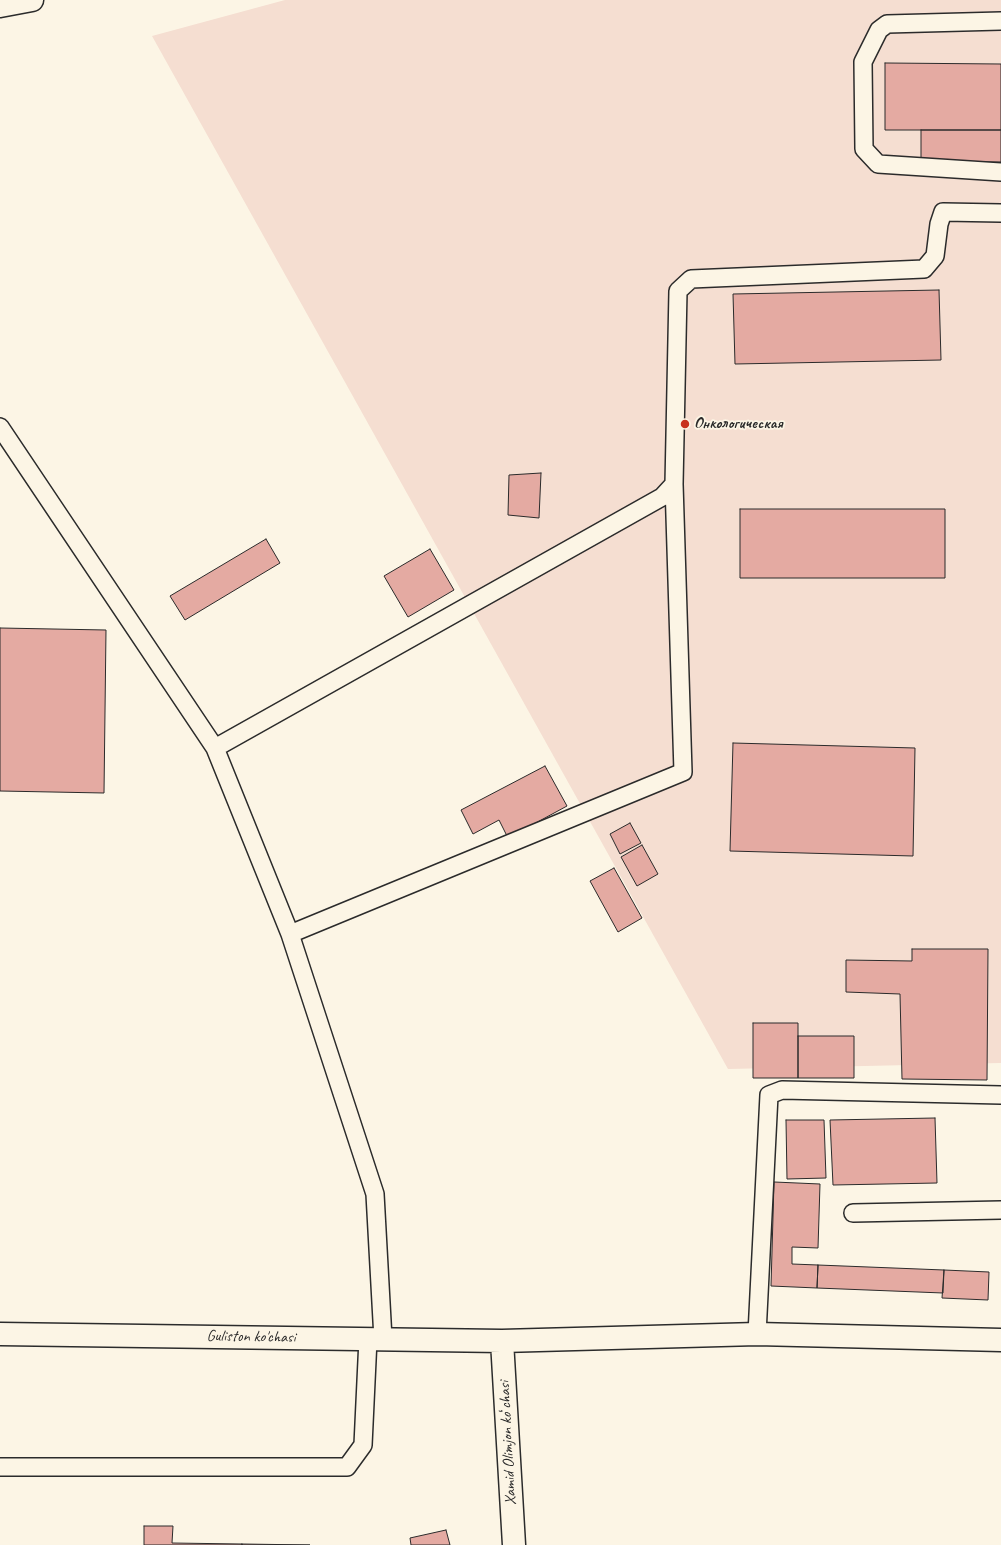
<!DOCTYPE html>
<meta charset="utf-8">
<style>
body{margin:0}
canvas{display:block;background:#fcf5e5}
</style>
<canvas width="1001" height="1545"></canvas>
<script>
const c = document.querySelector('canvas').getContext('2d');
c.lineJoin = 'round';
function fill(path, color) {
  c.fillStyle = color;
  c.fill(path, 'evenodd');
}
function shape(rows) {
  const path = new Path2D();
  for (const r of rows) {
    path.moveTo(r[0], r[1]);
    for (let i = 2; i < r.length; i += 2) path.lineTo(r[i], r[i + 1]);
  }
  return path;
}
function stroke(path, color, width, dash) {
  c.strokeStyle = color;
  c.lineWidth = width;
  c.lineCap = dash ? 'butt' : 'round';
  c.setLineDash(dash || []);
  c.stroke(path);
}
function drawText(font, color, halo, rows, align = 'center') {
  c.font = font + ' Caveat,sans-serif';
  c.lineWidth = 3.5;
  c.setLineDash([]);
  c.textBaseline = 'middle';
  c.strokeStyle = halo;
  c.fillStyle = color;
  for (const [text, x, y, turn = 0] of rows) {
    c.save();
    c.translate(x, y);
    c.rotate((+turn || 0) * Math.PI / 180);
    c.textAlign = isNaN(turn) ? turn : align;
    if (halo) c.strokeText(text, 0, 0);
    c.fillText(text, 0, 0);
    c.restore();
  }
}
fill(shape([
 [285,0,1001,0,1001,1063,728,1069,152,36]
]), '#f5ded1');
const building = shape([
 [885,63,1001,64,1001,130,885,130,885,63],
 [921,130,1001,130,1001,162,921,162,921,130],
 [939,290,941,360,735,364,733,294,939,290],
 [541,473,539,518,508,515,509,475,541,473],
 [740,509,945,509,945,578,740,578,740,509],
 [266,539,280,563,185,620,170,596,266,539],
 [430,549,454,590,408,617,384,576,430,549],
 [0,628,106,630,104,793,0,791,0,628],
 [733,743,915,748,913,856,730,851,733,743],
 [545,766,567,806,508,838,499,820,473,834,461,810,545,766],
 [630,823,641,843,620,854,610,834,630,823],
 [642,845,658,874,637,886,621,857,642,845],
 [614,868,642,918,618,932,590,881,614,868],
 [912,949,988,949,987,1080,902,1079,900,994,846,992,846,960,912,961,912,949],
 [753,1023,798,1023,798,1078,753,1078,753,1023],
 [798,1036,854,1036,854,1078,798,1078,798,1036],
 [935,1118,937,1183,833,1185,830,1120,935,1118],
 [786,1120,824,1120,826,1178,787,1179,786,1120],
 [774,1182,820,1184,818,1248,792,1247,792,1264,818,1265,817,1288,771,1286,774,1182],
 [818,1265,944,1270,943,1293,817,1288,818,1265],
 [944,1270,989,1272,988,1300,942,1298,944,1270],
 [144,1526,173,1526,172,1543,242,1544,242,1545,144,1545,144,1526],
 [446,1530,450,1545,411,1545,410,1538,446,1530],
 [242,1544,310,1545,242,1545,242,1544]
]);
fill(building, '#e4aaa2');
stroke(building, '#2b2b2b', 1);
const lane = shape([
 [1001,21,887,24,879,30,863,62,864,149,878,164,1001,172],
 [0,427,215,748,290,934,375,1194,383,1339],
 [215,748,662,497,674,484,678,291,691,279,924,269,935,256,939,224,943,212,1001,213],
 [290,934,683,772,674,484],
 [853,1213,1001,1210],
 [757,1334,769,1095,782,1090,1001,1095],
 [0,1467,347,1467,363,1445,368,1339]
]);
const street = shape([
 [0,6,32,0],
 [0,1334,502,1341,757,1334,1001,1340],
 [502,1341,514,1545]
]);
stroke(lane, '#2b2b2b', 20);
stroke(street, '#2b2b2b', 25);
stroke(lane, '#fcf5e5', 17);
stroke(street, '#fcf5e5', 22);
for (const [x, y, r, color] of [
 [685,424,5,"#c8321e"]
]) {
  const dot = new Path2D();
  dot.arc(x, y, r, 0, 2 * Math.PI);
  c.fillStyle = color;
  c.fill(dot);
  stroke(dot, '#fcf5e5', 1.5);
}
drawText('bold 16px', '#2b2b2b', '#fcf5e5', [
 ["Онкологическая",694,424]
], 'left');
drawText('16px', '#2b2b2b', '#fcf5e5', [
 ["Guliston ko'chasi",251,1337,1],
 ["Xamid Olimjon koʻchasi",508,1443,-93]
]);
</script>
